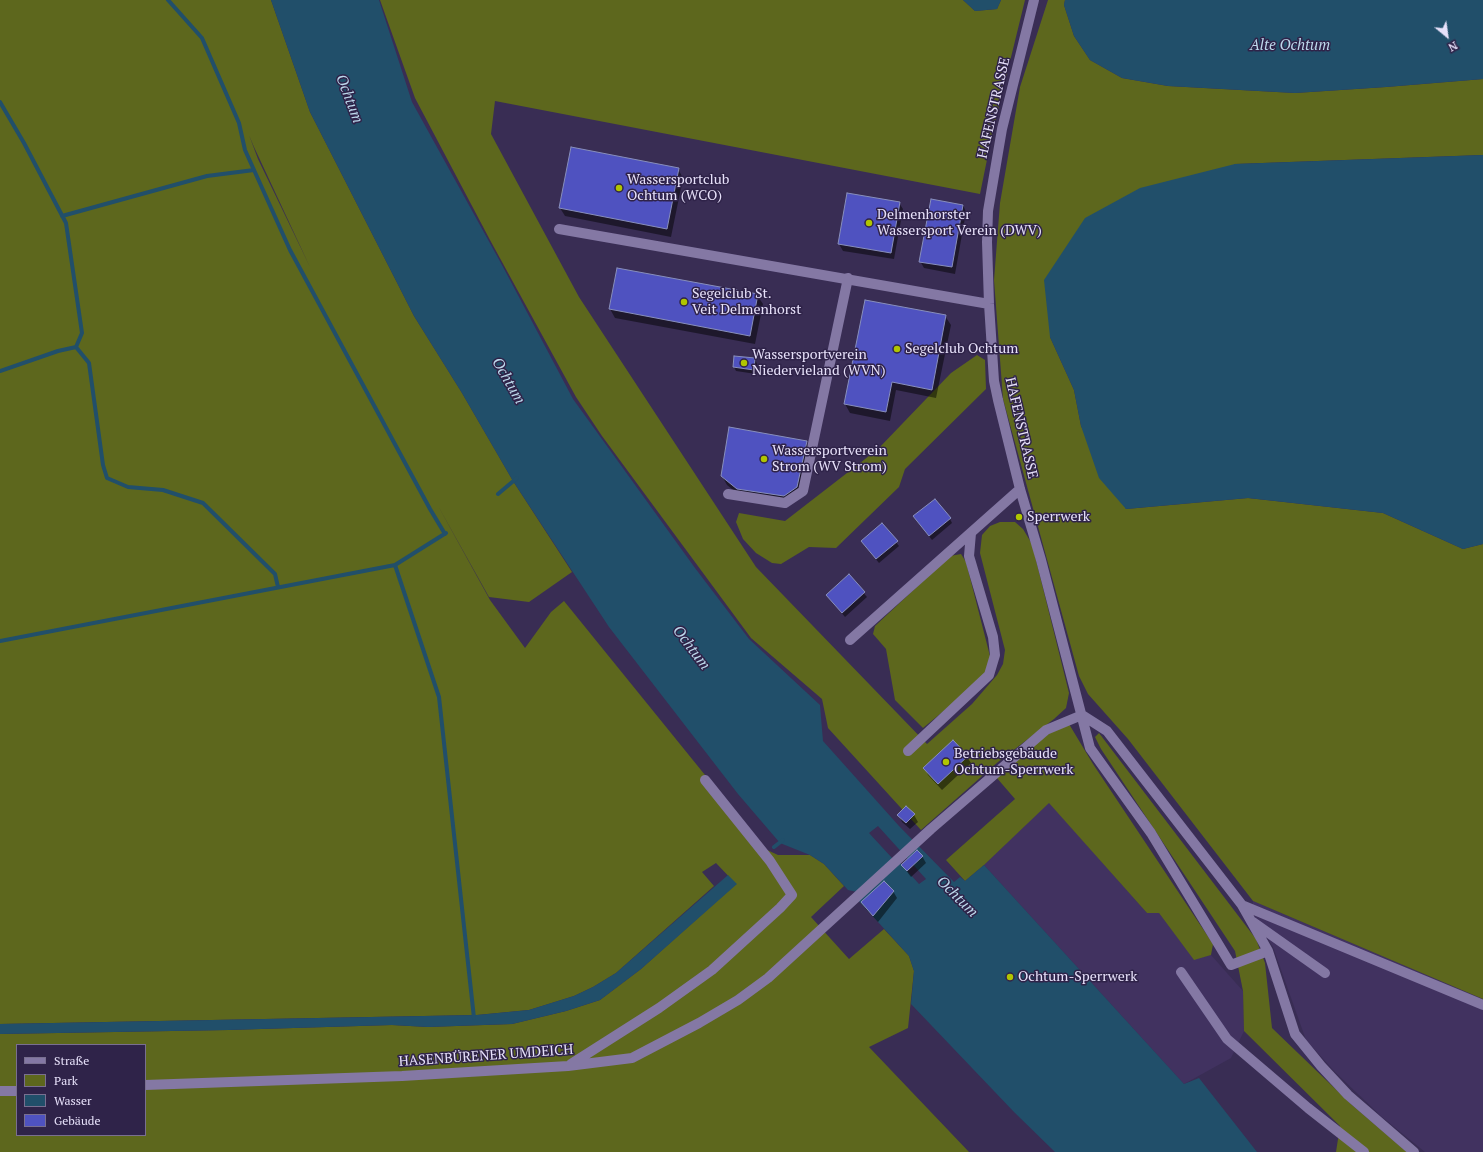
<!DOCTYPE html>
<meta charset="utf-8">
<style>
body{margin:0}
#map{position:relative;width:1483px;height:1152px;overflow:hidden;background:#392d54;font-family:"PT Serif",serif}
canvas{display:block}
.legend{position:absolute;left:16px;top:1044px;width:130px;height:92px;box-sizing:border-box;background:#2f2349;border:1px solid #796f90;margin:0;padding:5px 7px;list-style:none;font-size:12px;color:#e7e1fa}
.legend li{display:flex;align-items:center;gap:8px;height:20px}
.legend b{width:20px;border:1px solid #796f90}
.north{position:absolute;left:1427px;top:16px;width:40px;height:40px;-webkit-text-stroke:3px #2f2349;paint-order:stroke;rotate:151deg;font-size:11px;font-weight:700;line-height:16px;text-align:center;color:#e7e1fa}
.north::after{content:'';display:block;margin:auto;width:14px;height:18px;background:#e7e1fa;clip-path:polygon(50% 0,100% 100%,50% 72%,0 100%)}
</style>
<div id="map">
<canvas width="1483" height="1152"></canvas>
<ul class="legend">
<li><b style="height:5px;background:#8478a4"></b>Straße</li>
<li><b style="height:11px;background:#5d671d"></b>Park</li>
<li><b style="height:11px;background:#214f6a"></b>Wasser</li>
<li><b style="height:11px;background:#4f52c0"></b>Gebäude</li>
</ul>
<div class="north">N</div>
</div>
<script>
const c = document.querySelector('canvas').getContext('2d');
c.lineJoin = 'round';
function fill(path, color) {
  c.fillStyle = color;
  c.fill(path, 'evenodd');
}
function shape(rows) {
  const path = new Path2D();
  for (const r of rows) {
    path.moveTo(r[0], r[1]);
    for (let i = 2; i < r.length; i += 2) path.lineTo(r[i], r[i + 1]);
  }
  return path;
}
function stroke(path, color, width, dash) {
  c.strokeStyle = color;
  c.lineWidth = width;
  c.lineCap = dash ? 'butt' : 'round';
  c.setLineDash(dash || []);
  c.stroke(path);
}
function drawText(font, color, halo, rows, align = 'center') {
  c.font = font + ' "PT Serif",serif';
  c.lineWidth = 3;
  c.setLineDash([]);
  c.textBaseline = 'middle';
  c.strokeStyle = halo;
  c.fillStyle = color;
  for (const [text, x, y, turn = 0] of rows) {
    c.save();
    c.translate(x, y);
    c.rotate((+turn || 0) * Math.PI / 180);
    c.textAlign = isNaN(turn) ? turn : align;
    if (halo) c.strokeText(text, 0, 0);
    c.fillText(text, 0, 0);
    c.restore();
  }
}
fill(shape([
 [1049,802,1147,913,1159,913,1194,959,1211,955,1243,991,1244,1031,1231,1058,1184,1084,984,865],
 [1253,901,1483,999,1483,1152,1425,1152,1382,1117,1335,1072,1306,1040,1273,947,1251,912]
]), '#413260');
fill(shape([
 [0,0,271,0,310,112,414,316,462,393,513,481,572,572,529,602,489,597,437,504,490,600,525,648,551,612,564,601,765,849,778,855,810,855,824,864,844,886,811,917,849,959,884,929,909,956,914,971,908,1028,869,1047,969,1152,0,1152,0,1034,228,1030,392,1025,428,1027,512,1024,566,1011,600,1000,641,969,736,884,716,863,702,872,714,886,616,973,593,987,574,996,529,1010,477,1015,0,1024],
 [249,135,254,147,310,267,258,159],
 [17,1045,145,1045,145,1135,17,1135],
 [380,0,963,0,975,11,997,9,1001,0,1025,0,992,135,980,194,495,101,491,134,579,297,756,567,927,744,972,704,997,675,1003,664,1005,650,980,553,982,535,990,526,1000,522,1015,522,1023,529,1032,544,1069,693,1066,708,1054,719,998,762,921,830,828,728,822,699,751,638,602,436,576,397,490,240,415,98],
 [1048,0,1065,0,1064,5,1074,36,1090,60,1122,78,1168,86,1295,93,1386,87,1483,79,1483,155,1235,164,1050,337,1074,390,1081,426,1126,509,1248,498,1383,513,1463,549,1483,544,1483,999,1253,901,1128,739,1088,694,1079,676,1003,399,994,280,1000,203,1020,87],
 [977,355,985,360,986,389,905,469,899,487,836,548,809,547,781,564,772,563,756,553,743,539,736,522,739,513,785,521,878,449,951,373],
 [961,554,966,562,991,660,985,677,923,728,895,700,886,649,873,634,875,626,950,556],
 [1069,724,1093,764,1213,944,1211,955,1194,960,1159,913,1147,913,1049,803,984,865,965,881,946,860,1015,799,996,777,1048,734],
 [1099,733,1256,939,1265,963,1272,1028,1352,1105,1407,1152,1336,1152,1340,1126,1244,1031,1243,991,1235,951,1101,749,1095,737]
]), '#5d671d');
fill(shape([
 [271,0,379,0,412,102,502,265,573,399,695,568,749,639,820,705,823,741,899,826,954,882,960,877,965,881,984,865,1184,1084,1199,1078,1257,1152,1055,1152,1014,1112,911,1004,914,971,909,956,858,900,899,862,919,884,926,879,878,826,869,833,893,859,857,892,848,890,824,864,810,855,780,843,738,794,609,627,513,481,462,393,414,316,310,112],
 [963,0,1001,0,997,9,975,11],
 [1065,0,1483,0,1483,79,1386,87,1295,93,1168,86,1122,78,1090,60,1074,36,1064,5],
 [1483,155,1483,544,1463,549,1383,513,1248,498,1126,509,1099,478,1081,426,1074,390,1050,337,1044,280,1085,218,1140,188,1235,164],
 [728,875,737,884,641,969,600,1000,566,1011,512,1024,428,1027,392,1025,228,1030,0,1034,0,1024,477,1015,529,1010,574,996,593,987,616,973]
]), '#214f6a');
fill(shape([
 [678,169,683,178,671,237,565,216,560,208],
 [899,203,903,209,894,259,843,251,839,244],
 [963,205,966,212,955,274,924,268,920,261],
 [618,269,757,295,763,304,755,344,615,318,610,309],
 [945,316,951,325,936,398,896,390,890,421,850,413,845,404],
 [755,359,757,364,756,374,736,371,734,367],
 [806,442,811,451,801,496,789,505,743,498,727,485,722,476],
 [914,517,950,519,952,523,932,540],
 [882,524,899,546,879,563,864,545],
 [848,575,867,597,845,617,827,595],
 [967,757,971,763,942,790,928,775,925,768],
 [899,815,914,815,918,822,910,829,902,822],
 [922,856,926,863,911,877,902,865],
 [893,891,897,898,878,922,866,909,862,902]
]), '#0007');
stroke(shape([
 [168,0,202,38,239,123,245,150,290,250,430,509,445,534],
 [0,102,24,143,66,223,82,333,76,347,58,351,0,371],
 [62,216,207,176,254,170],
 [76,347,89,363,103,465,107,478,128,487,163,490,203,503,275,574,278,587],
 [498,494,517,478],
 [395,565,439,697,474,1018],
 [0,641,395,565,446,533],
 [774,847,783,840]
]), '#214f6a', 4);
const building = shape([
 [571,147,679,168,667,229,559,208,571,147],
 [847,193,900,202,891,253,838,244,847,193],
 [931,199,963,205,952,267,919,262,931,199],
 [617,268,758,294,750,336,609,309,617,268],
 [865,300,946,315,932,390,892,382,886,412,844,404,865,300],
 [734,356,755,358,754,370,733,367,734,356],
 [729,427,807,441,797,487,784,496,737,489,721,476,729,427],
 [935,499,951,518,929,536,913,516,935,499],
 [882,523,898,541,876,559,861,541,882,523],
 [849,574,865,592,842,613,826,595,849,574],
 [953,740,968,756,938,784,923,768,953,740],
 [906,806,915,814,906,823,897,815,906,806],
 [917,850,923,856,907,871,901,865,917,850],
 [884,881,894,891,873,916,861,902,884,881]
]);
fill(building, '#4f52c0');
stroke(building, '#888fbc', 1);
stroke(shape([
 [1034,0,1002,129,988,211,987,242,989,304,994,381,998,400,1020,489,1041,560,1090,748,1151,833,1231,965,1268,951],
 [559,229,989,304],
 [728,494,785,503,803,491,848,278],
 [850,640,1020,489],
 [1082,715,1107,731,1242,905,1268,951,1295,1034,1321,1066,1348,1095,1414,1152],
 [908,751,989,675,995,655,993,637,969,556,971,533],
 [1242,905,1483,1005],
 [1253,922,1325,973],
 [1181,972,1227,1039,1308,1108,1364,1152],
 [571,1064,659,1008,712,970,780,908,792,895,770,861,705,780],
 [145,1085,402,1076,568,1066,632,1058,699,1023,738,1000,768,978,931,829,1046,730,1082,715],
 [0,1091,17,1091]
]), '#8478a4', 10);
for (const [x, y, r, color] of [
 [619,188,4,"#b0c501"],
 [869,223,4,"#b0c501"],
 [684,302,4,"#b0c501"],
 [897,349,4,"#b0c501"],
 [744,363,4,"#b0c501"],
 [764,459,4,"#b0c501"],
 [1019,517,4,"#b0c501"],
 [946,762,4,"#b0c501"],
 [1010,977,4,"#b0c501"]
]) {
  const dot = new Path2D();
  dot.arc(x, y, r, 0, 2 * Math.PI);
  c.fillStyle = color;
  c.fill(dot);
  stroke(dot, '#2f2349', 1.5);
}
drawText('14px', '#e7e1fa', '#2f2349', [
 ["HAFENSTRASSE",994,108,-77],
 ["HAFENSTRASSE",1021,428,77],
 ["HASENBÜRENER UMDEICH",486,1056,-4]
]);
drawText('14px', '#e7e1fa', '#2f2349', [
 ["Wassersportclub",627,180],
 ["Ochtum (WCO)",627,196],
 ["Delmenhorster",877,215],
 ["Wassersport Verein (DWV)",877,231],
 ["Segelclub St.",692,294],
 ["Veit Delmenhorst",692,310],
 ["Segelclub Ochtum",905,349],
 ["Wassersportverein",752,355],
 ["Niedervieland (WVN)",752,371],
 ["Wassersportverein",772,451],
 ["Strom (WV Strom)",772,467],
 ["Sperrwerk",1027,517],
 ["Betriebsgebäude",954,754],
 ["Ochtum-Sperrwerk",954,770],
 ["Ochtum-Sperrwerk",1018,977]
], 'left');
drawText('italic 15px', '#bcd8eb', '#2f2349', [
 ["Alte Ochtum",1290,46],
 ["Ochtum",349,99,69],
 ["Ochtum",508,381,60],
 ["Ochtum",691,648,53],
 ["Ochtum",957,897,45]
]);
</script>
